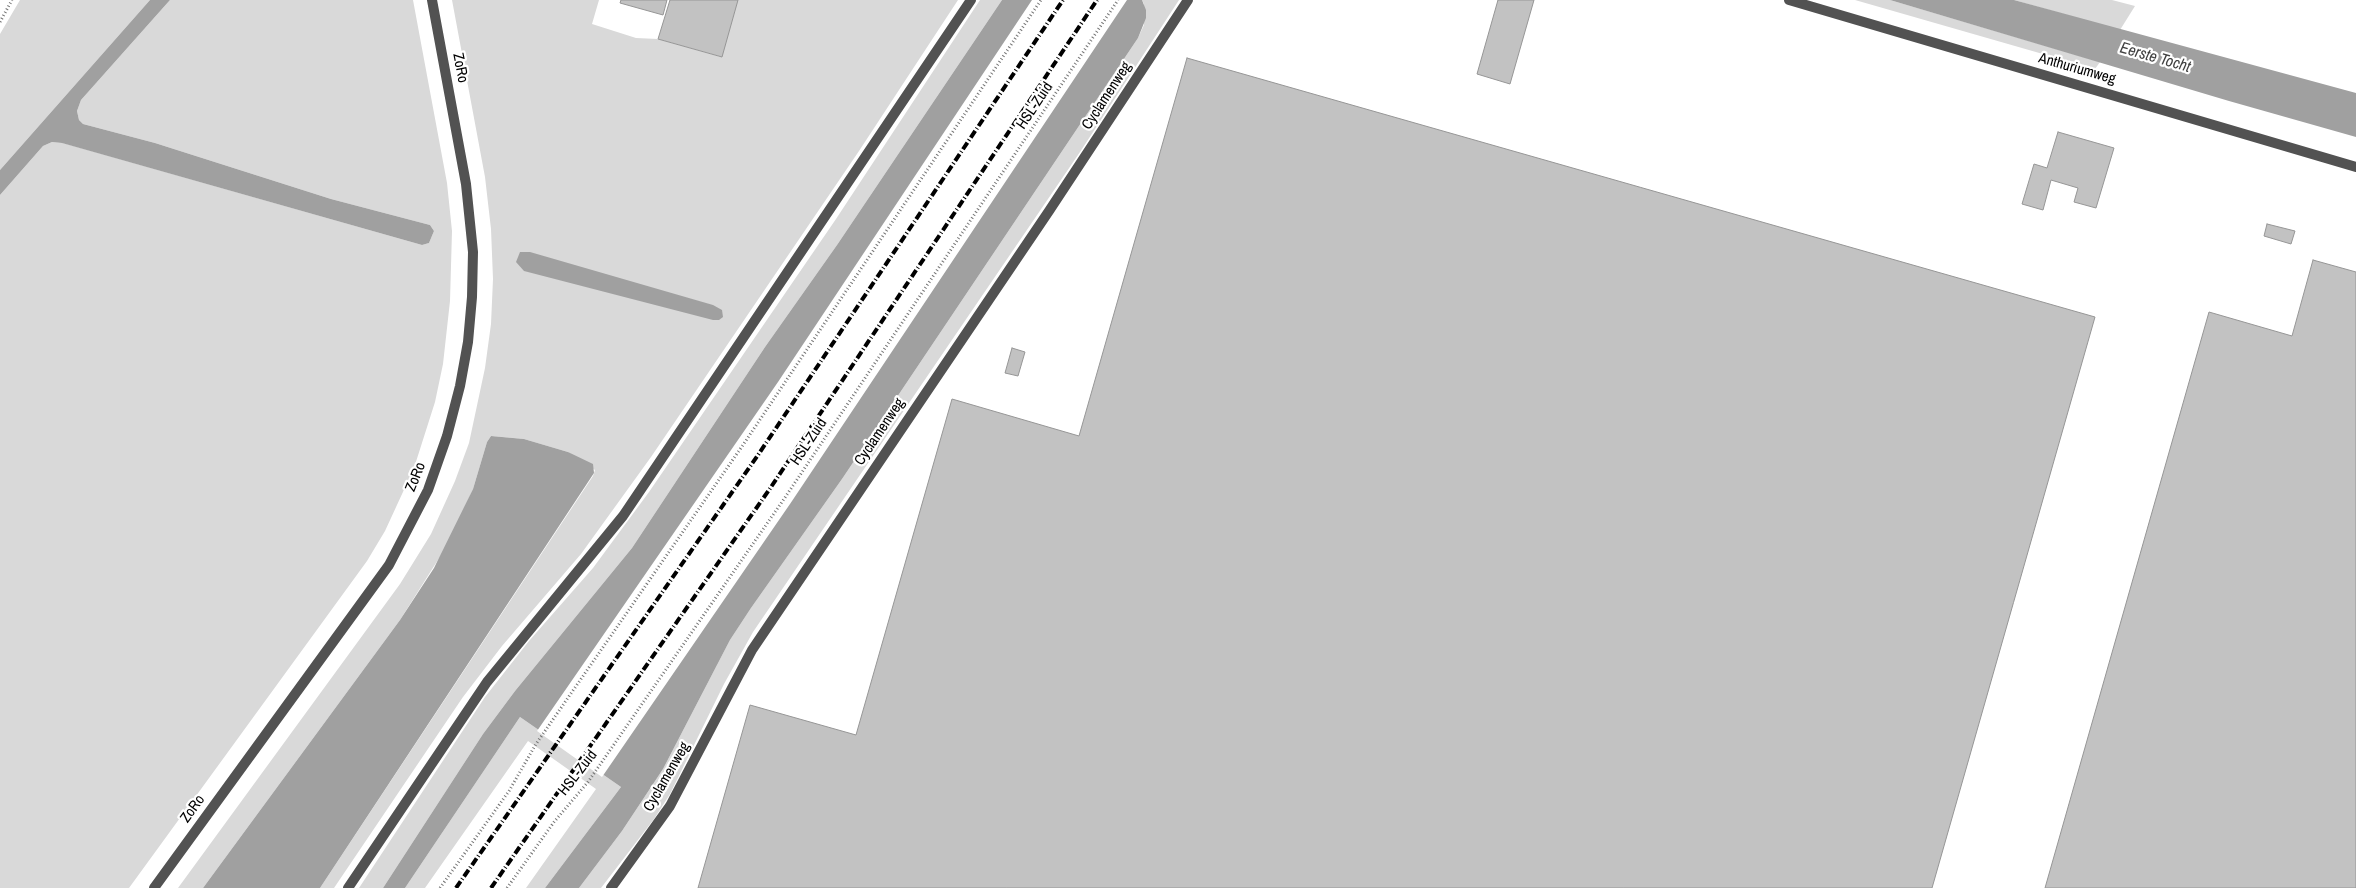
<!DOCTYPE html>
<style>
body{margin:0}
canvas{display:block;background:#fff}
</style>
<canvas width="2356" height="888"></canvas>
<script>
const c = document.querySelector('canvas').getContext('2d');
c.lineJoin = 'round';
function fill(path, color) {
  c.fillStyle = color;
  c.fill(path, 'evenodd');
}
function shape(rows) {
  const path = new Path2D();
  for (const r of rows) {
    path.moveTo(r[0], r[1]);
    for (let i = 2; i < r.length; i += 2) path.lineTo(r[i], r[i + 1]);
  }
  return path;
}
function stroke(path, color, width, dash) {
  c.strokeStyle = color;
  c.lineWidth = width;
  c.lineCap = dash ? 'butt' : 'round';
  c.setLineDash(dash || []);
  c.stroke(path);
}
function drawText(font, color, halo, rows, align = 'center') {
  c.font = font + ' "Archivo Narrow",sans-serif';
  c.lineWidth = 4.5;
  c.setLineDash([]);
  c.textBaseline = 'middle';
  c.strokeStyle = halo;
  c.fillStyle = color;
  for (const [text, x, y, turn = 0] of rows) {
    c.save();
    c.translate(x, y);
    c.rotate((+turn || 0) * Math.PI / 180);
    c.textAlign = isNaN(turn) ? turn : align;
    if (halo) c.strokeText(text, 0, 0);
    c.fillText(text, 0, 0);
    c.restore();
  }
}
fill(shape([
 [20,0,150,0,0,170,0,34],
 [170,0,413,0,447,183,452,231,450,301,443,364,435,402,414,468,385,531,367,561,129,888,0,888,0,195,43,146,52,142,63,143,422,245,429,243,434,231,430,225,331,199,155,143,83,124,79,120,77,111,81,100],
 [452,0,599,0,592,24,636,38,658,39,721,57,738,0,958,0,859,151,651,457,581,554,502,646,463,697,334,888,320,888,593,476,595,470,568,452,524,439,491,436,487,442,473,489,448,544,400,620,203,888,178,888,400,584,431,534,455,481,469,443,485,368,491,324,493,279,491,229,485,177],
 [980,0,1002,0,837,245,765,347,632,548,515,691,483,734,383,888,359,888,485,697,529,641,593,568,649,492,836,219],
 [1142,0,1179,0,1080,152,753,632,724,684,670,794,654,819,601,888,579,888,622,831,663,769,730,640,751,608,842,479,1138,38,1144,25,1144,4],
 [1855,0,1890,0,2100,62,2095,69],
 [2014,0,2112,0,2135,6,2120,30],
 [520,717,621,787,545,888,526,888,596,789,528,741,425,888,405,888]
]), '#d9d9d9');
fill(shape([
 [150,0,170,0,81,100,77,111,79,120,83,124,155,143,331,199,430,225,434,231,429,243,422,245,62,143,52,142,43,146,0,195,0,170],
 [1002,0,1142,0,1146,10,1146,18,1138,38,842,479,751,608,730,640,663,769,622,831,579,888,545,888,621,787,520,717,405,888,383,888,483,734,515,691,632,548,765,347,837,245],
 [1890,0,2014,0,2356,93,2356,137,2229,101],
 [520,252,530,252,713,305,722,310,723,317,719,320,713,320,524,271,516,262],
 [491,436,524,439,568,452,593,464,594,473,320,888,203,888,400,620,434,568,473,489,487,442]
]), '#a0a0a0');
fill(shape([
 [1032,0,1127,0,790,504,602,777,537,731,778,382]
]), '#fff');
const building = shape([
 [621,0,667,0,663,15,620,3,621,0],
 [670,0,738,0,722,57,658,39,670,0],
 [1498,0,1534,0,1510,84,1477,74,1498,0],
 [1187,58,2095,317,1932,888,698,888,750,705,856,735,952,399,1079,436,1187,58],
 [2058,132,2114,148,2096,208,2074,202,2078,188,2051,180,2043,210,2022,204,2034,164,2047,168,2058,132],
 [2267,224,2295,231,2291,244,2264,236,2267,224],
 [2313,260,2356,272,2356,888,2045,888,2209,312,2292,336,2313,260],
 [1012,348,1025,352,1018,376,1005,373,1012,348]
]);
fill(building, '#c2c2c2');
stroke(building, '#969696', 1);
stroke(shape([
 [0,22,12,0],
 [440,888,509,791,536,744,743,445,1041,0],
 [507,888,554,822,588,782,784,499,1118,0]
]), '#747474', 3, [1, 2.5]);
stroke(shape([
 [154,888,389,565,428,490,447,436,460,386,468,342,472,297,473,252,466,184,432,0],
 [348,888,487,682,623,516,971,0],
 [611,888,670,806,752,650,1049,211,1188,0]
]), '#525252', 10);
stroke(shape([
 [1789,0,2356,167]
]), '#525252', 10);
stroke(shape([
 [456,888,758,455,1063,0],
 [491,888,769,490,1097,0]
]), '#000', 4, [8, 2.5, 1, 2.5]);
drawText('15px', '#000', '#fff', [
 ["ZoRo",460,68,79],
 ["Anthuriumweg",2077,69,16],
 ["Cyclamenweg",1107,96,-57],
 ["HSL-Zuid",1035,106,-56],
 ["Cyclamenweg",880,432,-56],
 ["HSL-Zuid",809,442,-56],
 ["ZoRo",416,477,-68],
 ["HSL-Zuid",578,773,-52],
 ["Cyclamenweg",667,777,-60],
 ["ZoRo",193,809,-54]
]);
drawText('italic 16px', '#414141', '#fff', [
 ["Eerste Tocht",2155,58,16]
]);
</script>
